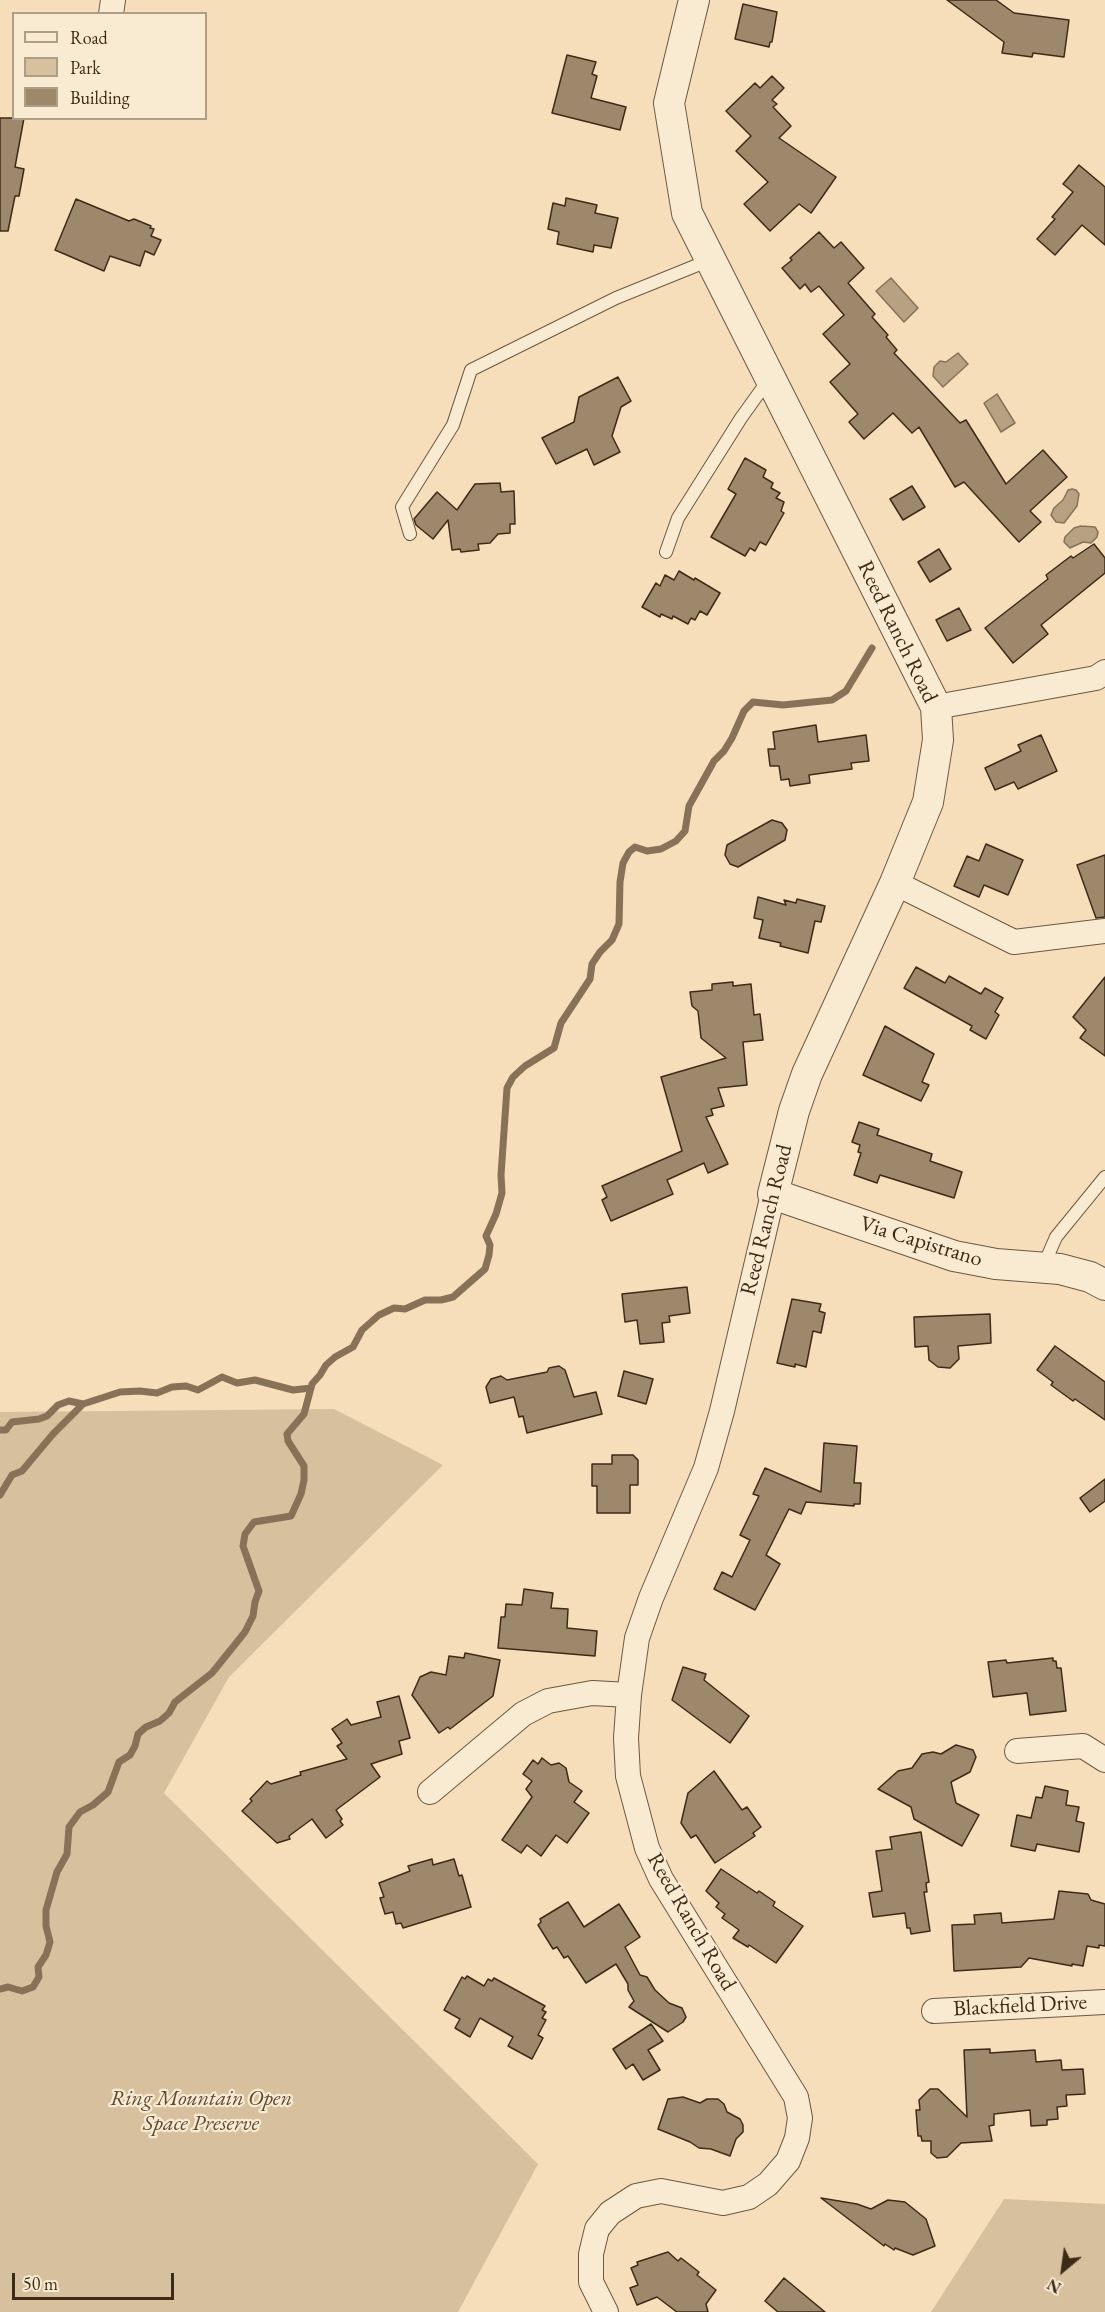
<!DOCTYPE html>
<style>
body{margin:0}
#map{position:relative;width:1105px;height:2312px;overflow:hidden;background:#f6deba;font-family:"EB Garamond",serif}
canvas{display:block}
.legend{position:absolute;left:12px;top:12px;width:195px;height:108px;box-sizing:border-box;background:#f9ead2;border:2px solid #ae9e87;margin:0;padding:8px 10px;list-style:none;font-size:18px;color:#3e2b17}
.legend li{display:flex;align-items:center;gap:12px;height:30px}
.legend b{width:30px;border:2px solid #ae9e87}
.north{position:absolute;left:1033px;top:2240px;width:60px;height:60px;-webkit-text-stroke:4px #f9ead2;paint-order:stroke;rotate:209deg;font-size:16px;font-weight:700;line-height:24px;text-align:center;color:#3e2b17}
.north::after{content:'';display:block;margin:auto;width:21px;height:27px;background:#3e2b17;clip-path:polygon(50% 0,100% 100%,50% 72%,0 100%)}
.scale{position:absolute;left:12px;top:2273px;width:162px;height:27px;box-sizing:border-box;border:3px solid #3e2b17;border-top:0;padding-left:8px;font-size:18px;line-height:21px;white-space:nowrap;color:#3e2b17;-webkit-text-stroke:4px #f9ead2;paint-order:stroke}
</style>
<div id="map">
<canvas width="1105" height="2312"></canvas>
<ul class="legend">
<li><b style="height:8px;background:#f9ead2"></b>Road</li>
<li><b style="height:16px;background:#d7c09e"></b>Park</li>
<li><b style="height:16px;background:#9e886c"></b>Building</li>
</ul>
<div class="north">N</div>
<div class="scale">50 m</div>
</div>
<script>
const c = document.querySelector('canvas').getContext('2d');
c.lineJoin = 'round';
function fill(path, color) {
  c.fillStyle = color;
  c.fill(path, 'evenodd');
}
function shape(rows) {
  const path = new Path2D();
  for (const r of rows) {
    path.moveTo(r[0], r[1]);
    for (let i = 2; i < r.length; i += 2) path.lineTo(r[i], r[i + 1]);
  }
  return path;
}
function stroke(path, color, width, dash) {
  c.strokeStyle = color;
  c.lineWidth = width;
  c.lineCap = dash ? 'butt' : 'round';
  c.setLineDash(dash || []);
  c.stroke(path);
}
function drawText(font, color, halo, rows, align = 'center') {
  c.font = font + ' "EB Garamond",serif';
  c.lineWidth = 4.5;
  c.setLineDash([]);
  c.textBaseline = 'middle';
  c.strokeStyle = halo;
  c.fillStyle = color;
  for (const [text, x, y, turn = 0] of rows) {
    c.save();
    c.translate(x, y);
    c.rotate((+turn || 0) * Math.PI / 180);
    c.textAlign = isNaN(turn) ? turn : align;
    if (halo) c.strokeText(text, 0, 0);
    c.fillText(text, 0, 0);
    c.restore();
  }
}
fill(shape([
 [334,1409,443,1465,229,1677,164,1793,538,2164,458,2312,0,2312,0,1412],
 [1004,2199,1105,2204,1105,2312,931,2312]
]), '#d7c09e');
const water = shape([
 [891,278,918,308,904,322,876,291,891,278],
 [958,353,968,364,943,387,933,376,934,367,940,361,946,362,958,353],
 [997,394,1015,423,1001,432,984,403,997,394],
 [1072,489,1076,490,1079,494,1077,506,1064,523,1056,522,1051,515,1054,508,1063,500,1068,490,1072,489],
 [1081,526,1095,527,1098,532,1097,537,1091,543,1083,542,1070,548,1064,542,1065,537,1074,528,1081,526]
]);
fill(water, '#b7a183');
stroke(water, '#877258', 1.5);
stroke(shape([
 [0,1430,6,1430,12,1422,39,1419,47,1416,58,1405,69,1401,83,1404],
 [0,1495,12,1475,22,1471,53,1434,83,1404,120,1392,140,1391,157,1393,172,1387,186,1386,198,1390,222,1377,237,1383,255,1380,293,1390,311,1388],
 [0,1989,8,1987,22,1991,33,1987,39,1977,38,1967,46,1955,50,1942,46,1926,46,1910,57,1872,67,1854,69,1827,80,1812,93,1805,108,1792,119,1762,130,1755,135,1746,138,1734,146,1727,160,1721,169,1713,175,1702,212,1673,245,1632,253,1616,255,1602,259,1591,243,1546,245,1534,254,1522,291,1516,301,1494,304,1480,304,1466,288,1441,287,1434,304,1414,312,1384,320,1375,326,1365,335,1357,353,1347,362,1330,379,1315,394,1308,405,1309,425,1300,441,1300,453,1297,485,1269,489,1255,490,1245,486,1236,496,1214,502,1193,501,1175,507,1088,513,1077,525,1066,554,1048,561,1023,590,979,592,964,600,952,612,940,619,924,620,882,623,863,629,852,635,847,647,851,661,849,676,841,685,831,689,806,714,761,724,751,732,738,744,711,753,702,783,705,832,700,846,691,872,648]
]), '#877258', 7);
const building = shape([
 [947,0,996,0,1014,13,1069,20,1064,57,1033,53,1032,57,1002,53,1004,42,947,0],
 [743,4,777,12,772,42,770,42,769,47,735,39,743,4],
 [567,55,596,62,592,74,597,76,591,98,626,107,620,130,552,113,567,55],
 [772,76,784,88,772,100,777,104,773,107,791,126,779,138,836,177,811,213,799,204,770,231,744,204,768,182,736,151,751,136,726,111,755,83,760,88,772,76],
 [0,118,24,118,15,167,24,169,19,196,15,196,8,231,0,231,0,118],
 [1079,165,1105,187,1105,245,1082,225,1055,255,1037,239,1055,219,1052,217,1073,192,1063,184,1079,165],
 [566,198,597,205,595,213,618,218,611,248,594,245,593,252,557,244,559,232,548,229,553,203,565,206,566,198],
 [76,199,129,221,134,219,151,226,150,228,154,229,151,236,161,240,154,255,145,251,140,266,110,256,104,271,55,250,76,199],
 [819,232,834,248,841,242,864,268,848,283,875,314,872,317,888,335,886,337,897,350,894,353,960,423,966,420,1006,484,1043,450,1067,477,1030,511,1041,522,1019,542,964,482,955,487,919,427,912,433,893,413,864,439,849,422,858,414,830,382,850,364,823,334,844,315,819,286,811,292,805,284,800,289,782,268,792,260,790,258,819,232],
 [618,377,631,401,621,407,612,436,620,452,594,465,587,449,556,464,542,438,574,422,579,397,618,377],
 [745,458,766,470,763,477,773,483,771,488,780,493,776,498,784,502,781,511,784,513,766,545,760,542,755,551,750,548,745,556,711,537,736,494,728,489,745,458],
 [500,483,501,492,514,491,515,524,510,524,510,533,498,534,490,543,478,544,479,550,461,552,460,549,452,550,448,520,433,539,416,525,414,519,437,492,457,510,475,484,500,483],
 [912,486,925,507,903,520,890,499,912,486],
 [1094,544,1105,558,1105,573,1041,625,1048,634,1013,663,985,628,1048,579,1046,575,1071,556,1073,558,1094,544],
 [939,549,951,569,930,582,918,562,939,549],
 [679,571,694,580,695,578,720,593,707,615,700,611,695,620,691,618,688,624,673,616,672,619,661,614,660,617,642,607,656,583,660,586,665,575,674,580,679,571],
 [959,608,971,630,947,641,936,620,959,608],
 [816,725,818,742,866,735,869,761,851,763,852,769,809,775,810,783,790,786,789,779,781,780,779,766,770,766,768,749,775,749,773,732,816,725],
 [1041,735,1057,771,1018,789,1014,782,995,790,985,768,1021,751,1018,745,1041,735],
 [772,820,782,823,787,830,785,840,738,867,730,864,725,855,727,845,772,820],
 [986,844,1023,860,1008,895,984,885,979,897,954,886,967,856,979,861,986,844],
 [1105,855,1105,917,1096,918,1077,865,1105,855],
 [758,897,786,905,784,900,796,903,797,899,825,906,821,922,815,921,808,953,780,946,781,943,759,938,763,920,754,918,758,897],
 [916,967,945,983,949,976,981,994,985,988,1003,998,995,1012,999,1015,986,1039,970,1030,972,1026,904,988,916,967],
 [1105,977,1105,1056,1080,1038,1086,1030,1073,1017,1105,977],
 [733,982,733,986,751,984,754,1015,760,1014,763,1040,743,1042,747,1085,718,1088,724,1106,711,1109,713,1115,706,1117,728,1164,708,1173,704,1163,667,1180,673,1194,611,1221,602,1200,607,1197,602,1186,682,1151,661,1077,726,1058,701,1038,698,1011,692,1006,690,992,712,990,712,984,733,982],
 [885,1026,934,1054,922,1082,929,1085,921,1101,863,1075,885,1026],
 [859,1122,879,1129,877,1135,932,1154,930,1161,962,1172,954,1198,880,1175,877,1183,854,1175,861,1153,858,1152,860,1145,852,1142,859,1122],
 [687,1287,690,1313,669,1316,670,1322,662,1323,664,1342,640,1344,637,1320,625,1322,622,1294,687,1287],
 [792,1299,821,1304,819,1311,825,1313,821,1333,813,1331,806,1367,795,1364,795,1367,777,1363,792,1299],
 [990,1314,991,1343,958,1346,959,1359,950,1368,938,1367,929,1360,928,1346,915,1347,914,1317,990,1314],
 [1055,1346,1105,1382,1105,1420,1075,1399,1073,1401,1051,1385,1053,1382,1037,1370,1055,1346],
 [559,1366,565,1370,574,1397,596,1392,602,1414,527,1433,523,1416,519,1417,514,1397,490,1403,486,1387,491,1379,501,1376,507,1380,547,1372,549,1368,559,1366],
 [624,1371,653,1379,646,1404,618,1396,624,1371],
 [824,1443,857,1446,854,1483,861,1483,860,1504,854,1504,854,1506,806,1502,801,1514,789,1509,766,1555,780,1564,755,1610,714,1589,722,1572,732,1577,750,1540,740,1535,759,1496,753,1494,765,1468,821,1492,824,1443],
 [612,1455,633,1455,638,1460,638,1485,630,1485,630,1513,597,1513,597,1486,592,1486,592,1464,612,1464,612,1455],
 [1105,1479,1105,1501,1090,1512,1080,1498,1105,1479],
 [524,1589,553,1593,551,1608,568,1609,567,1628,597,1631,595,1656,498,1648,501,1617,505,1617,506,1604,522,1605,524,1589],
 [465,1653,500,1660,493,1696,450,1729,448,1727,439,1733,412,1695,420,1677,431,1672,446,1675,449,1656,464,1658,465,1653],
 [1053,1658,1053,1661,1056,1661,1057,1668,1061,1668,1066,1711,1030,1715,1027,1693,993,1697,988,1662,1006,1660,1007,1663,1053,1658],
 [683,1667,706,1674,704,1680,749,1716,730,1743,672,1700,683,1667],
 [399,1696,410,1738,399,1741,402,1754,371,1764,380,1777,336,1810,342,1819,340,1821,343,1825,326,1838,312,1819,289,1836,290,1839,277,1843,242,1811,252,1801,250,1799,267,1781,271,1784,301,1775,300,1772,347,1759,337,1746,342,1743,332,1729,347,1719,351,1725,381,1717,377,1702,399,1696],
 [956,1745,973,1750,976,1757,970,1772,951,1782,956,1803,979,1815,962,1846,914,1819,911,1807,878,1789,898,1771,912,1768,922,1754,933,1752,941,1754,956,1745],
 [542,1758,551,1765,559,1763,566,1768,569,1782,582,1791,574,1802,589,1813,567,1843,556,1835,541,1856,527,1845,521,1853,502,1840,532,1797,526,1789,532,1781,523,1774,533,1760,538,1764,542,1758],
 [714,1771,742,1810,747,1807,761,1827,753,1833,755,1836,715,1863,696,1835,691,1838,681,1823,688,1793,714,1771],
 [1045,1786,1068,1791,1066,1805,1079,1807,1076,1821,1084,1823,1079,1852,1037,1844,1035,1851,1011,1846,1017,1815,1031,1818,1036,1797,1042,1798,1045,1786],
 [921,1832,929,1882,926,1883,927,1892,924,1892,930,1931,911,1934,910,1928,907,1928,905,1913,873,1917,869,1893,882,1891,876,1851,892,1849,890,1837,921,1832],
 [432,1859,433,1865,454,1859,459,1876,462,1875,471,1907,403,1928,401,1923,396,1924,393,1912,385,1914,380,1898,384,1897,379,1883,410,1871,408,1866,432,1859],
 [721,1869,757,1893,759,1891,775,1902,773,1906,803,1926,776,1963,749,1945,748,1947,733,1938,739,1930,722,1918,725,1914,716,1907,719,1903,706,1891,721,1869],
 [1059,1891,1088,1894,1091,1900,1105,1904,1105,1946,1099,1945,1099,1948,1087,1946,1083,1966,1072,1964,1072,1966,1029,1958,1021,1967,954,1971,952,1925,975,1924,974,1915,1001,1913,1002,1923,1054,1919,1059,1891],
 [568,1902,584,1927,619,1904,640,1937,625,1947,640,1975,647,1977,655,1990,669,2003,682,2008,686,2017,683,2022,668,2032,629,2007,634,2001,628,1990,628,1984,616,1964,586,1983,568,1956,564,1958,557,1947,553,1949,538,1925,541,1922,540,1919,568,1902],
 [467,1976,484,1986,488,1979,492,1981,494,1978,545,2006,542,2010,546,2012,542,2018,546,2020,538,2035,543,2038,532,2059,508,2046,513,2037,480,2018,470,2037,455,2028,460,2019,444,2010,462,1977,465,1979,467,1976],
 [651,2024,663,2041,648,2050,660,2070,643,2080,633,2064,626,2069,613,2049,651,2024],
 [990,2049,990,2053,1035,2050,1036,2062,1061,2060,1062,2070,1083,2069,1085,2094,1066,2095,1067,2106,1057,2107,1058,2119,1047,2120,1047,2125,1031,2126,1030,2110,994,2114,994,2125,989,2126,992,2141,961,2143,947,2157,937,2158,931,2153,931,2141,922,2141,921,2136,918,2136,916,2110,920,2110,919,2100,930,2089,938,2089,967,2117,964,2050,990,2049],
 [683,2097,700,2103,707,2099,718,2099,724,2104,727,2112,740,2119,743,2125,743,2132,736,2139,730,2156,711,2149,699,2148,690,2142,658,2129,668,2099,683,2097],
 [821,2198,857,2204,871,2209,888,2200,905,2202,926,2219,935,2246,913,2255,895,2248,894,2250,885,2244,884,2246,821,2198],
 [668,2252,678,2261,681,2258,699,2272,697,2275,716,2290,706,2304,708,2312,677,2312,657,2297,637,2305,630,2288,638,2285,631,2268,638,2265,637,2262,668,2252],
 [784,2278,825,2312,778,2312,765,2301,784,2278]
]);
fill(building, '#9e886c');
stroke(building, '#3e2b17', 1.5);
const service = shape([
 [410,534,402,507,453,425,471,370,616,298,710,260],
 [666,552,678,518,741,418,769,379],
 [1043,1267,1056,1237,1105,1177]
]);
const minor = shape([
 [111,14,113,0],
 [936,707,1096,678,1105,672],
 [895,883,1014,942,1105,931],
 [1017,1751,1083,1746,1105,1760],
 [430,1792,523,1714,548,1701,592,1693,629,1695],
 [934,2011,1105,2002],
 [606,2312,591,2282,591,2254,597,2229,610,2213,636,2196,661,2191,723,2203,749,2197,768,2184,788,2161,797,2138,800,2118,796,2097,661,1879,647,1848,628,1776,626,1738,629,1695,637,1638,651,1598,706,1468,722,1411,773,1194]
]);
const tertiary = shape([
 [694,0,669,103,687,213,936,707,938,740,928,802,895,883,807,1074,794,1111,773,1194,954,1256,996,1264,1060,1269,1090,1277,1105,1285]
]);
stroke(service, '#6c5840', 14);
stroke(minor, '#6c5840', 26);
stroke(tertiary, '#6c5840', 32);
stroke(service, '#f9ead2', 12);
stroke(minor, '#f9ead2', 24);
stroke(tertiary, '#f9ead2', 30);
drawText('22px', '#3e2b17', '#f9ead2', [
 ["Reed Ranch Road",897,632,64],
 ["Reed Ranch Road",767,1220,-76],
 ["Via Capistrano",921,1242,17],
 ["Reed Ranch Road",691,1922,60],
 ["Blackfield Drive",1020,2006,-3]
]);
drawText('italic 22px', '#5d4932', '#f9ead2', [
 ["Ring Mountain Open",201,2099],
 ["Space Preserve",201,2124]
]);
</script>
